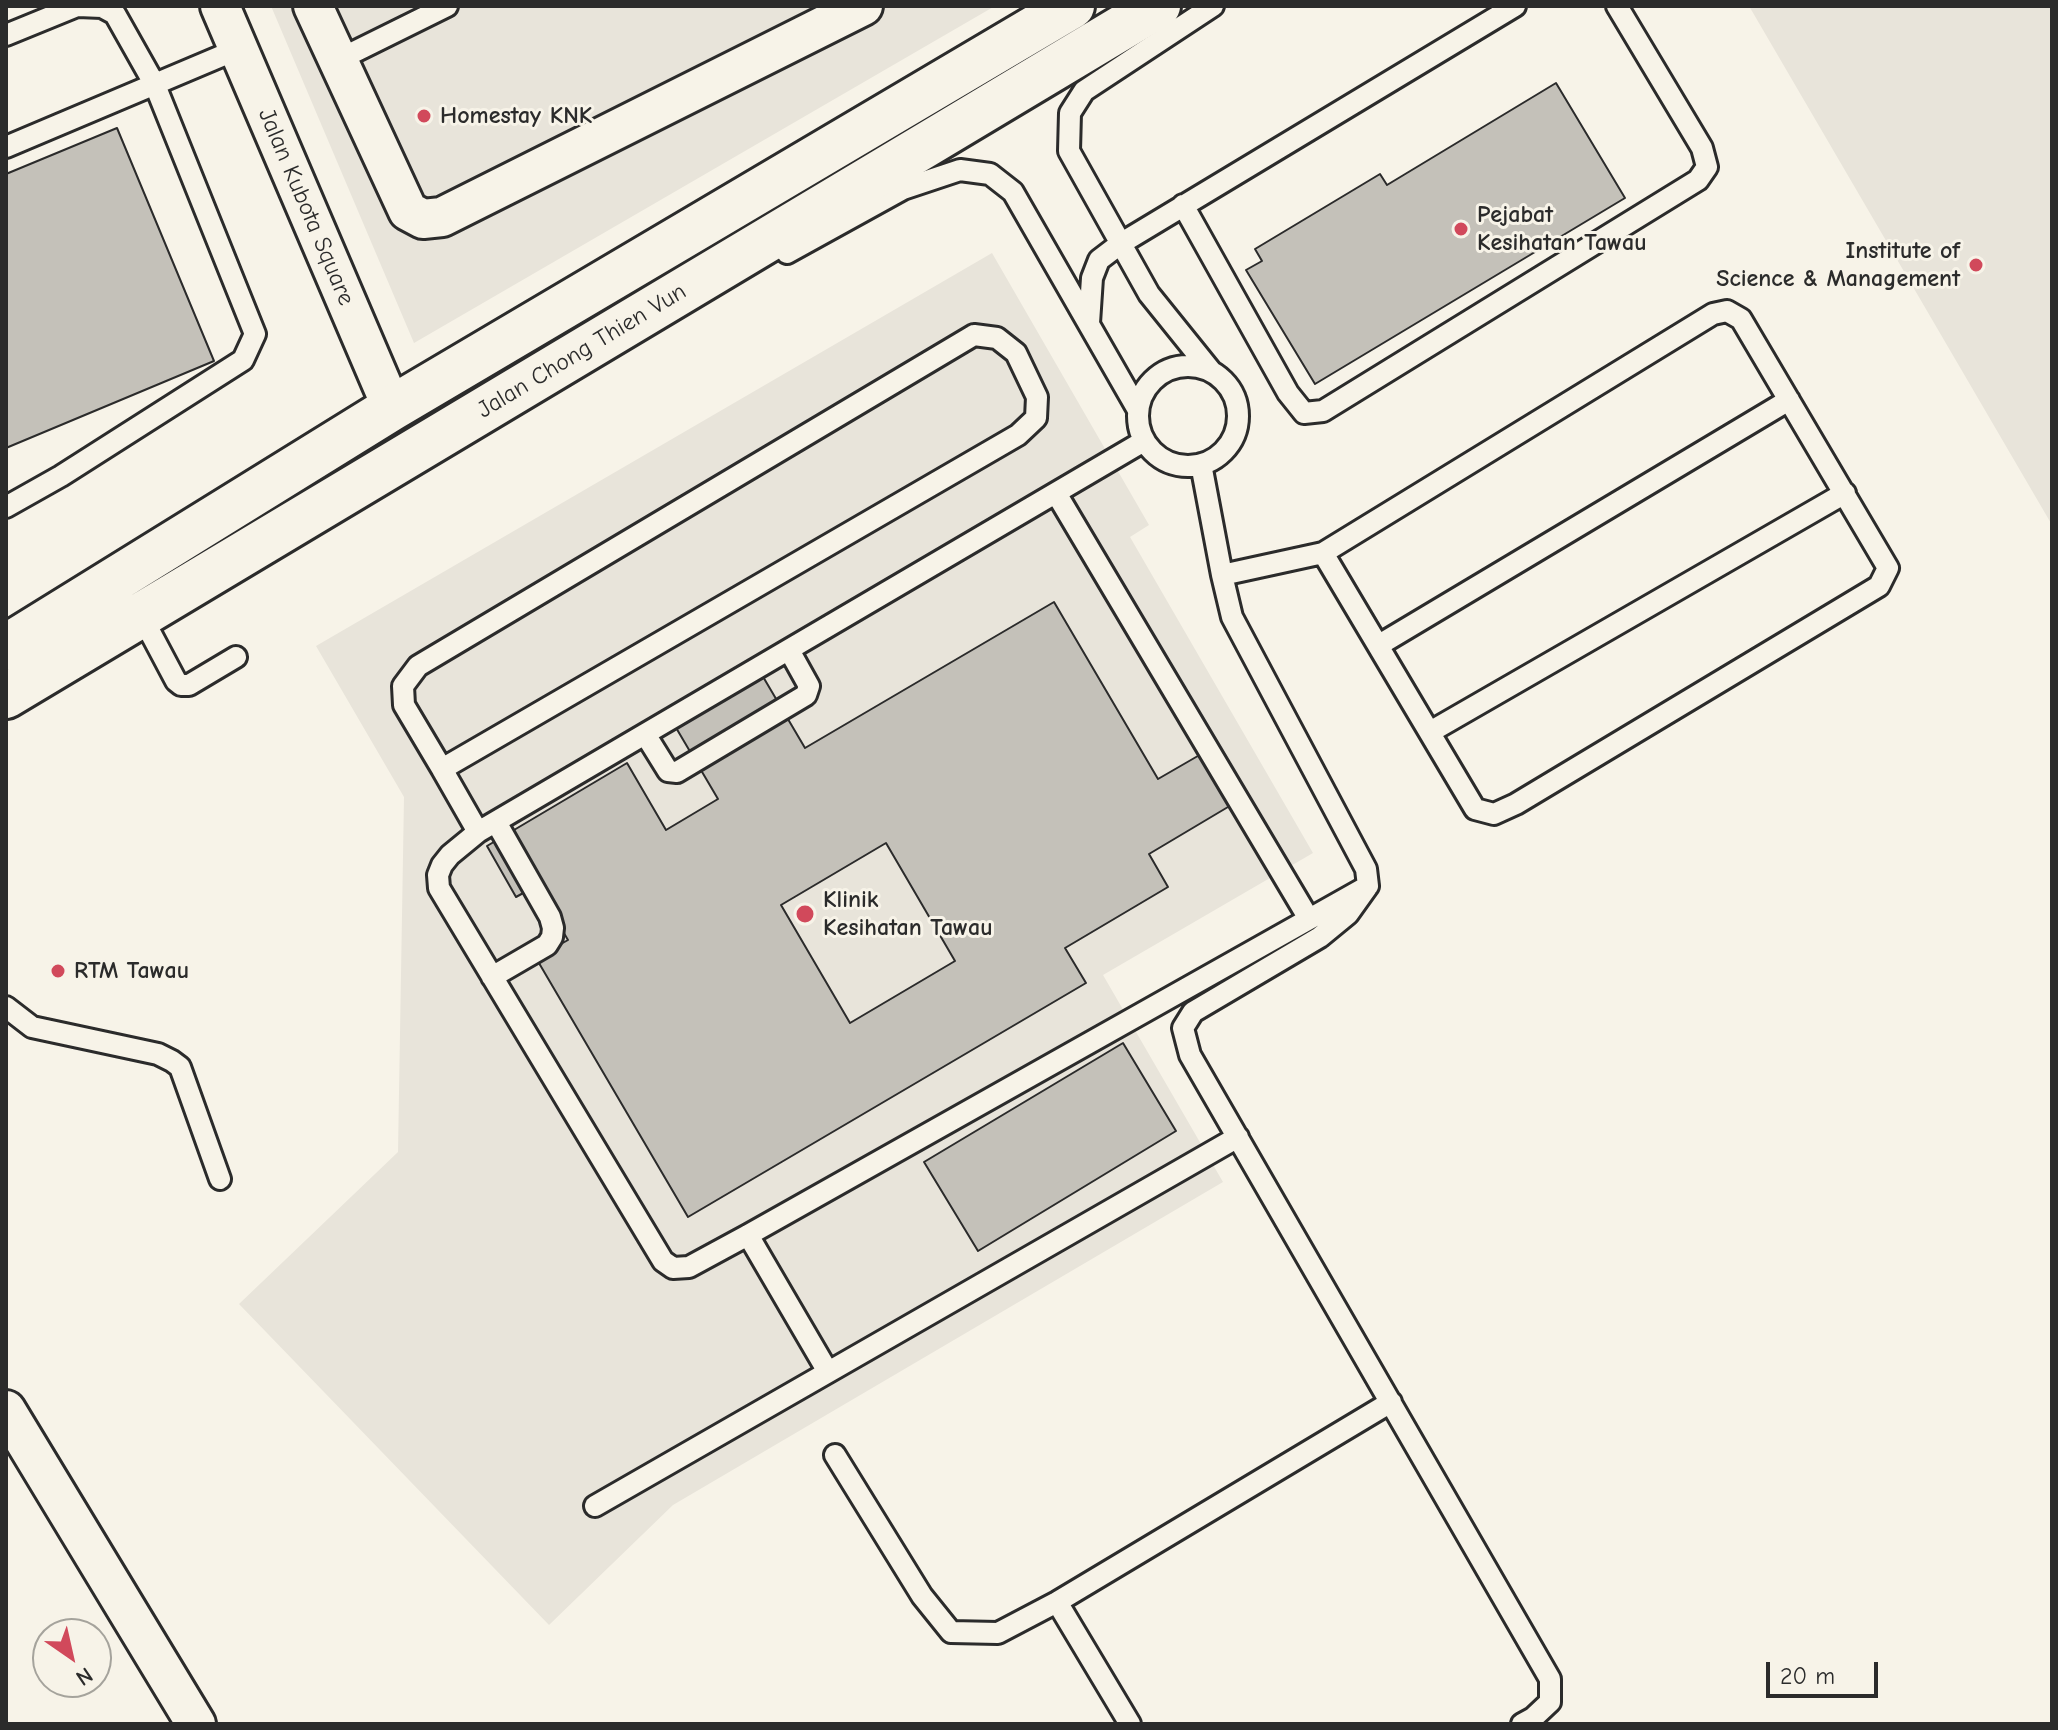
<!DOCTYPE html>
<style>
body{margin:0}
#map{position:relative;width:2058px;height:1730px;overflow:hidden;background:#f7f3e8;font-family:"Comic Neue",sans-serif}
canvas{display:block}
.frame{position:absolute;inset:0;border:8px solid #2b2b2b;pointer-events:none}
.north{position:absolute;left:32px;top:1618px;width:80px;height:80px;box-sizing:border-box;background:#f7f3e8;border:2px solid #a5a39c;border-radius:50%;rotate:146deg;font-size:22px;font-weight:700;line-height:32px;text-align:center;color:#2b2b2b}
.north::after{content:'';display:block;margin:auto;width:28px;height:36px;background:#d1495b;clip-path:polygon(50% 0,100% 100%,50% 72%,0 100%)}
.scale{position:absolute;left:1766px;top:1662px;width:112px;height:36px;box-sizing:border-box;border:4px solid #2b2b2b;border-top:0;padding-left:10px;font-size:24px;line-height:28px;white-space:nowrap;color:#2b2b2b;-webkit-text-stroke:6px #f7f3e8;paint-order:stroke}
</style>
<div id="map">
<canvas width="2058" height="1730"></canvas>
<div class="frame"></div>
<div class="north">N</div>
<div class="scale">20 m</div>
</div>
<script>
const c = document.querySelector('canvas').getContext('2d');
c.lineJoin = 'round';
function fill(path, color) {
  c.fillStyle = color;
  c.fill(path, 'evenodd');
}
function shape(rows) {
  const path = new Path2D();
  for (const r of rows) {
    if (r.length === 3) {
      path.moveTo(r[0] + r[2], r[1]);
      path.arc(r[0], r[1], r[2], 0, 2 * Math.PI);
      continue;
    }
    path.moveTo(r[0], r[1]);
    for (let i = 2; i < r.length; i += 2) path.lineTo(r[i], r[i + 1]);
  }
  return path;
}
function stroke(path, color, width, dash) {
  c.strokeStyle = color;
  c.lineWidth = width;
  c.lineCap = dash ? 'butt' : 'round';
  c.setLineDash(dash || []);
  c.stroke(path);
}
function drawText(font, color, halo, rows, align = 'center') {
  c.font = font + ' "Comic Neue",sans-serif';
  c.lineWidth = 6;
  c.setLineDash([]);
  c.textBaseline = 'middle';
  c.strokeStyle = halo;
  c.fillStyle = color;
  for (const [text, x, y, turn = 0] of rows) {
    c.save();
    c.translate(x, y);
    c.rotate((+turn || 0) * Math.PI / 180);
    c.textAlign = isNaN(turn) ? turn : align;
    if (halo) c.strokeText(text, 0, 0);
    c.fillText(text, 0, 0);
    c.restore();
  }
}
fill(shape([
 [271,6,995,6,414,343],
 [1749,6,2052,6,2052,525],
 [992,253,1149,525,1130,537,1313,853,1103,975,1223,1182,673,1505,549,1625,239,1304,398,1152,404,797,316,646]
]), '#e8e4da');
const building = shape([
 [1556,83,1625,198,1315,384,1246,270,1262,261,1255,249,1380,174,1387,185,1556,83],
 [117,128,214,361,6,448,6,174,117,128],
 [1054,602,1158,779,1203,753,1233,804,1149,854,1168,887,1065,948,1086,983,688,1217,536,958,568,940,536,886,516,897,487,846,627,763,666,830,718,799,675,726,762,675,805,748,1054,602],
 [886,843,955,961,850,1023,781,905,886,843],
 [1123,1043,1176,1131,978,1251,924,1162,1123,1043]
]);
fill(building, '#c4c1b9');
stroke(building, '#2b2b2b', 2);
const lane = shape([
 [6,35,77,6],
 [338,60,447,6],
 [6,147,238,49],
 [1183,205,1288,393,1304,413,1323,411,1698,180,1707,167,1702,148,1617,6],
 [787,253,903,189,960,170,990,174,1013,192,1138,410],
 [1089,323,1092,278,1099,260,1120,244,1515,6],
 [974,335,997,338,1016,353,1037,397,1036,418,1018,435,442,769,404,705,403,686,418,666,974,335],
 [1188,416,50],
 [1211,371,1149,294,1069,151,1070,113,1084,91,1213,6],
 [1144,441,478,832,450,855,442,865,438,875,439,888,663,1261,673,1268,689,1267,748,1235,1368,886],
 [1201,464,1222,575,1232,617,1366,869,1368,886,1348,914,1320,937,1193,1012,1183,1028,1190,1055,1550,1679,1550,1702,1533,1718,1522,1724],
 [1056,493,1309,919],
 [6,507,61,476,243,360,255,334,155,85,115,14,102,7,78,6],
 [1222,575,1323,553,1713,314,1727,311,1741,319,1888,568,1879,586,1516,804,1494,814,1475,809,1323,553],
 [141,615,176,681,181,685,189,685,236,657],
 [1379,645,1789,400],
 [1430,732,1845,493],
 [645,734,668,771,677,772,806,695,809,686,789,650],
 [442,769,478,832],
 [492,977,547,945,552,937,553,928,550,917,496,822],
 [6,1007,32,1027,158,1054,172,1061,180,1067,220,1179],
 [748,1235,828,1372],
 [835,1455,922,1596,951,1632,998,1633,1057,1602,1391,1402],
 [595,1506,1238,1137],
 [1057,1602,1130,1724]
]);
const street = shape([
 [220,6,392,408],
 [313,6,408,211,423,219,442,217,863,6],
 [6,1410,196,1724]
]);
const secondary = shape([
 [6,647,392,408,1072,6],
 [6,696,1158,6]
]);
stroke(lane, '#2b2b2b', 26);
stroke(street, '#2b2b2b', 44);
stroke(secondary, '#2b2b2b', 50);
stroke(lane, '#f7f3e8', 20);
stroke(street, '#f7f3e8', 38);
stroke(secondary, '#f7f3e8', 44);
for (const [x, y, r, color] of [
 [424,116,8,"#d1495b"],
 [1461,229,8,"#d1495b"],
 [1976,265,8,"#d1495b"],
 [805,914,10,"#d1495b"],
 [58,971,8,"#d1495b"]
]) {
  const dot = new Path2D();
  dot.arc(x, y, r, 0, 2 * Math.PI);
  c.fillStyle = color;
  c.fill(dot);
  stroke(dot, '#f7f3e8', 3);
}
drawText('bold 24px', '#2b2b2b', '#f7f3e8', [
 ["Homestay KNK",440,116],
 ["Pejabat",1477,215],
 ["Kesihatan Tawau",1477,243],
 ["Institute of",1960,251,"right"],
 ["Science & Management",1960,279,"right"],
 ["Klinik",823,900],
 ["Kesihatan Tawau",823,928],
 ["RTM Tawau",74,971]
], 'left');
drawText('24px', '#2b2b2b', '#f7f3e8', [
 ["Jalan Kubota Square",306,207,67],
 ["Jalan Chong Thien Vun",582,351,-31]
]);
</script>
